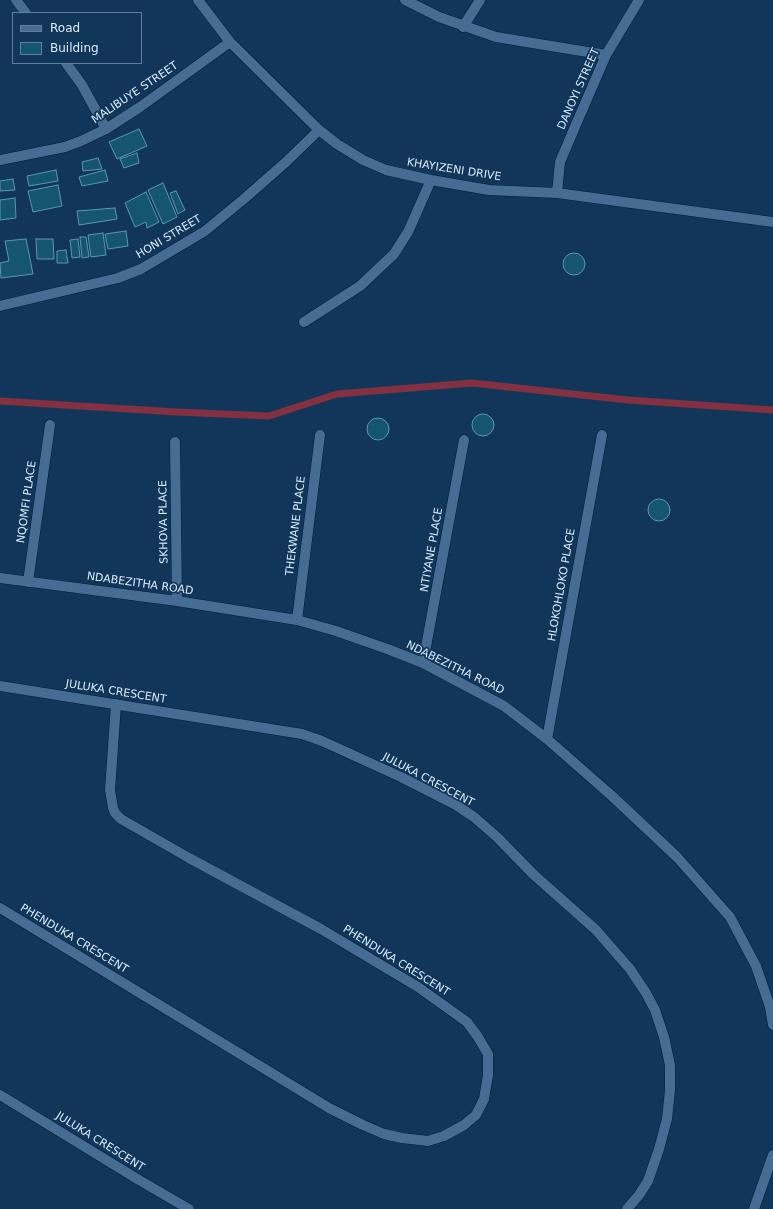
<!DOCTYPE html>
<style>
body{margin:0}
#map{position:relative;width:773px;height:1209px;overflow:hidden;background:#113659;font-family:"DejaVu Sans",sans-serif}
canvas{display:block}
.legend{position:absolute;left:12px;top:12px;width:130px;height:52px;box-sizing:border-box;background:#113659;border:1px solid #617e9a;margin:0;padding:5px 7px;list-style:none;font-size:12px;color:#daeafc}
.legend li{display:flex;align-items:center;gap:8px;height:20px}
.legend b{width:20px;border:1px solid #617e9a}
</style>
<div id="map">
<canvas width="773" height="1209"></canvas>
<ul class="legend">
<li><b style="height:5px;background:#476c93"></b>Road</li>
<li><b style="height:11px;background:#165570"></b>Building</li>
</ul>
</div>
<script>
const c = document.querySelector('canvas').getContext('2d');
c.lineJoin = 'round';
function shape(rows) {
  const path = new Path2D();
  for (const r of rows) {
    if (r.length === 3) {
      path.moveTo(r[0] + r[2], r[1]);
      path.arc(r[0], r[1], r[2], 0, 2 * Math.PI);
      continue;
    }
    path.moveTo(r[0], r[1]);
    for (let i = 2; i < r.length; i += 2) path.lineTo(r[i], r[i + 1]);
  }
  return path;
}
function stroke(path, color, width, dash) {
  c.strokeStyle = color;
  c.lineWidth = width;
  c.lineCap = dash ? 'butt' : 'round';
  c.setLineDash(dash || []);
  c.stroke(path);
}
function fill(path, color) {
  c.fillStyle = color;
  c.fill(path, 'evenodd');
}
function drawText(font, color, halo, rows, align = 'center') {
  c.font = font + ' "DejaVu Sans",sans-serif';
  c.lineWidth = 3.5;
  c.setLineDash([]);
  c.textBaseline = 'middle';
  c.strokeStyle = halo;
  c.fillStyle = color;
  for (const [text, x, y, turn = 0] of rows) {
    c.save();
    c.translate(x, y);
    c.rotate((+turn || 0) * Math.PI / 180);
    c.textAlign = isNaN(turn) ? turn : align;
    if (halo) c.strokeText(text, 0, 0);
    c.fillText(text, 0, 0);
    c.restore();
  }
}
stroke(shape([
 [0,401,176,412,269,416,337,394,472,383,628,400,773,410]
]), '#833141', 7);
const building = shape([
 [139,129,147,146,117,159,109,142,139,129],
 [137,153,139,163,124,168,120,159,137,153],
 [98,158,102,169,83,171,82,162,98,158],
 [56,170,58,181,29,186,27,176,56,170],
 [105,170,108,181,82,186,79,177,105,170],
 [13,179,15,190,0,191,0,181,13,179],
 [163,183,177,217,163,224,148,190,163,183],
 [58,185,62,206,33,212,28,191,58,185],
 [176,191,185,210,178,214,170,193,176,191],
 [146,192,159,222,147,228,146,222,135,227,125,203,146,192],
 [15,198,16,218,0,220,0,200,15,198],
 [115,208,117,219,79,225,77,211,115,208],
 [126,231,128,246,108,249,105,234,126,231],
 [103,233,106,255,91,257,88,235,103,233],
 [80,237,86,237,89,257,82,258,80,237],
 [26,239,33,274,1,278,0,263,9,261,5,241,26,239],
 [36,239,53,239,54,259,37,259,36,239],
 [78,239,80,257,72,258,70,240,78,239],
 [66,250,68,263,57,263,57,251,66,250],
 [574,264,11],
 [483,425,11],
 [378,429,11],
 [659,510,11]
]);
fill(building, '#165570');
stroke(building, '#5a96b3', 1);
const minor = shape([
 [16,0,26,13],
 [198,0,230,42,319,130,337,144,363,160,386,170,431,180,489,190,557,193,773,222],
 [405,0,439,17,496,37,606,55],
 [463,27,480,0],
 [66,63,82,85,106,129],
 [0,160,65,147,81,141,106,129,140,107,230,42],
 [557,193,560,162,574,129,606,55,639,0],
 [0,306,118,278,141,269,205,231,245,198,286,162,319,130],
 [304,322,360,286,394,254,408,232,431,180],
 [175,442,177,601],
 [0,578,177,601,297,620,336,631,390,650,423,663,504,706,547,739,612,796,677,857,730,917,756,966,770,1007,773,1025],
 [28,582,50,425],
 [297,620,320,435],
 [423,663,464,440],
 [0,686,302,734,322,741,401,777,456,805,474,817,498,838,533,874,596,930,630,969,646,993,655,1010,664,1037,670,1065,670,1090,667,1119,659,1149,648,1181,639,1195,627,1209],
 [547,739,602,435],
 [0,908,329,1108,363,1125,384,1134,402,1138,428,1141,444,1136,464,1125,476,1115,484,1099,488,1075,488,1054,478,1037,467,1022,418,987,321,929,189,858,121,819,115,813,113,808,110,790,116,704],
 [0,1095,139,1180,189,1209],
 [754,1209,773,1155]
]);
stroke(minor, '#021d37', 11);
stroke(minor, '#476c93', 10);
drawText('11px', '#daeafc', '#113659', [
 ["DANOYI STREET",579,89,-66],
 ["MALIBUYE STREET",135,93,-34],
 ["KHAYIZENI DRIVE",454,170,9],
 ["HONI STREET",169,237,-31],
 ["NQOMFI PLACE",27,502,-82],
 ["SKHOVA PLACE",164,522,-91],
 ["THEKWANE PLACE",296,526,-83],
 ["NTIYANE PLACE",432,550,-80],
 ["NDABEZITHA ROAD",140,584,8],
 ["HLOKOHLOKO PLACE",562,585,-80],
 ["NDABEZITHA ROAD",455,668,26],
 ["JULUKA CRESCENT",116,692,9],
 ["JULUKA CRESCENT",428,780,28],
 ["PHENDUKA CRESCENT",74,939,31],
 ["PHENDUKA CRESCENT",396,961,32],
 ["JULUKA CRESCENT",100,1142,32]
]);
</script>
